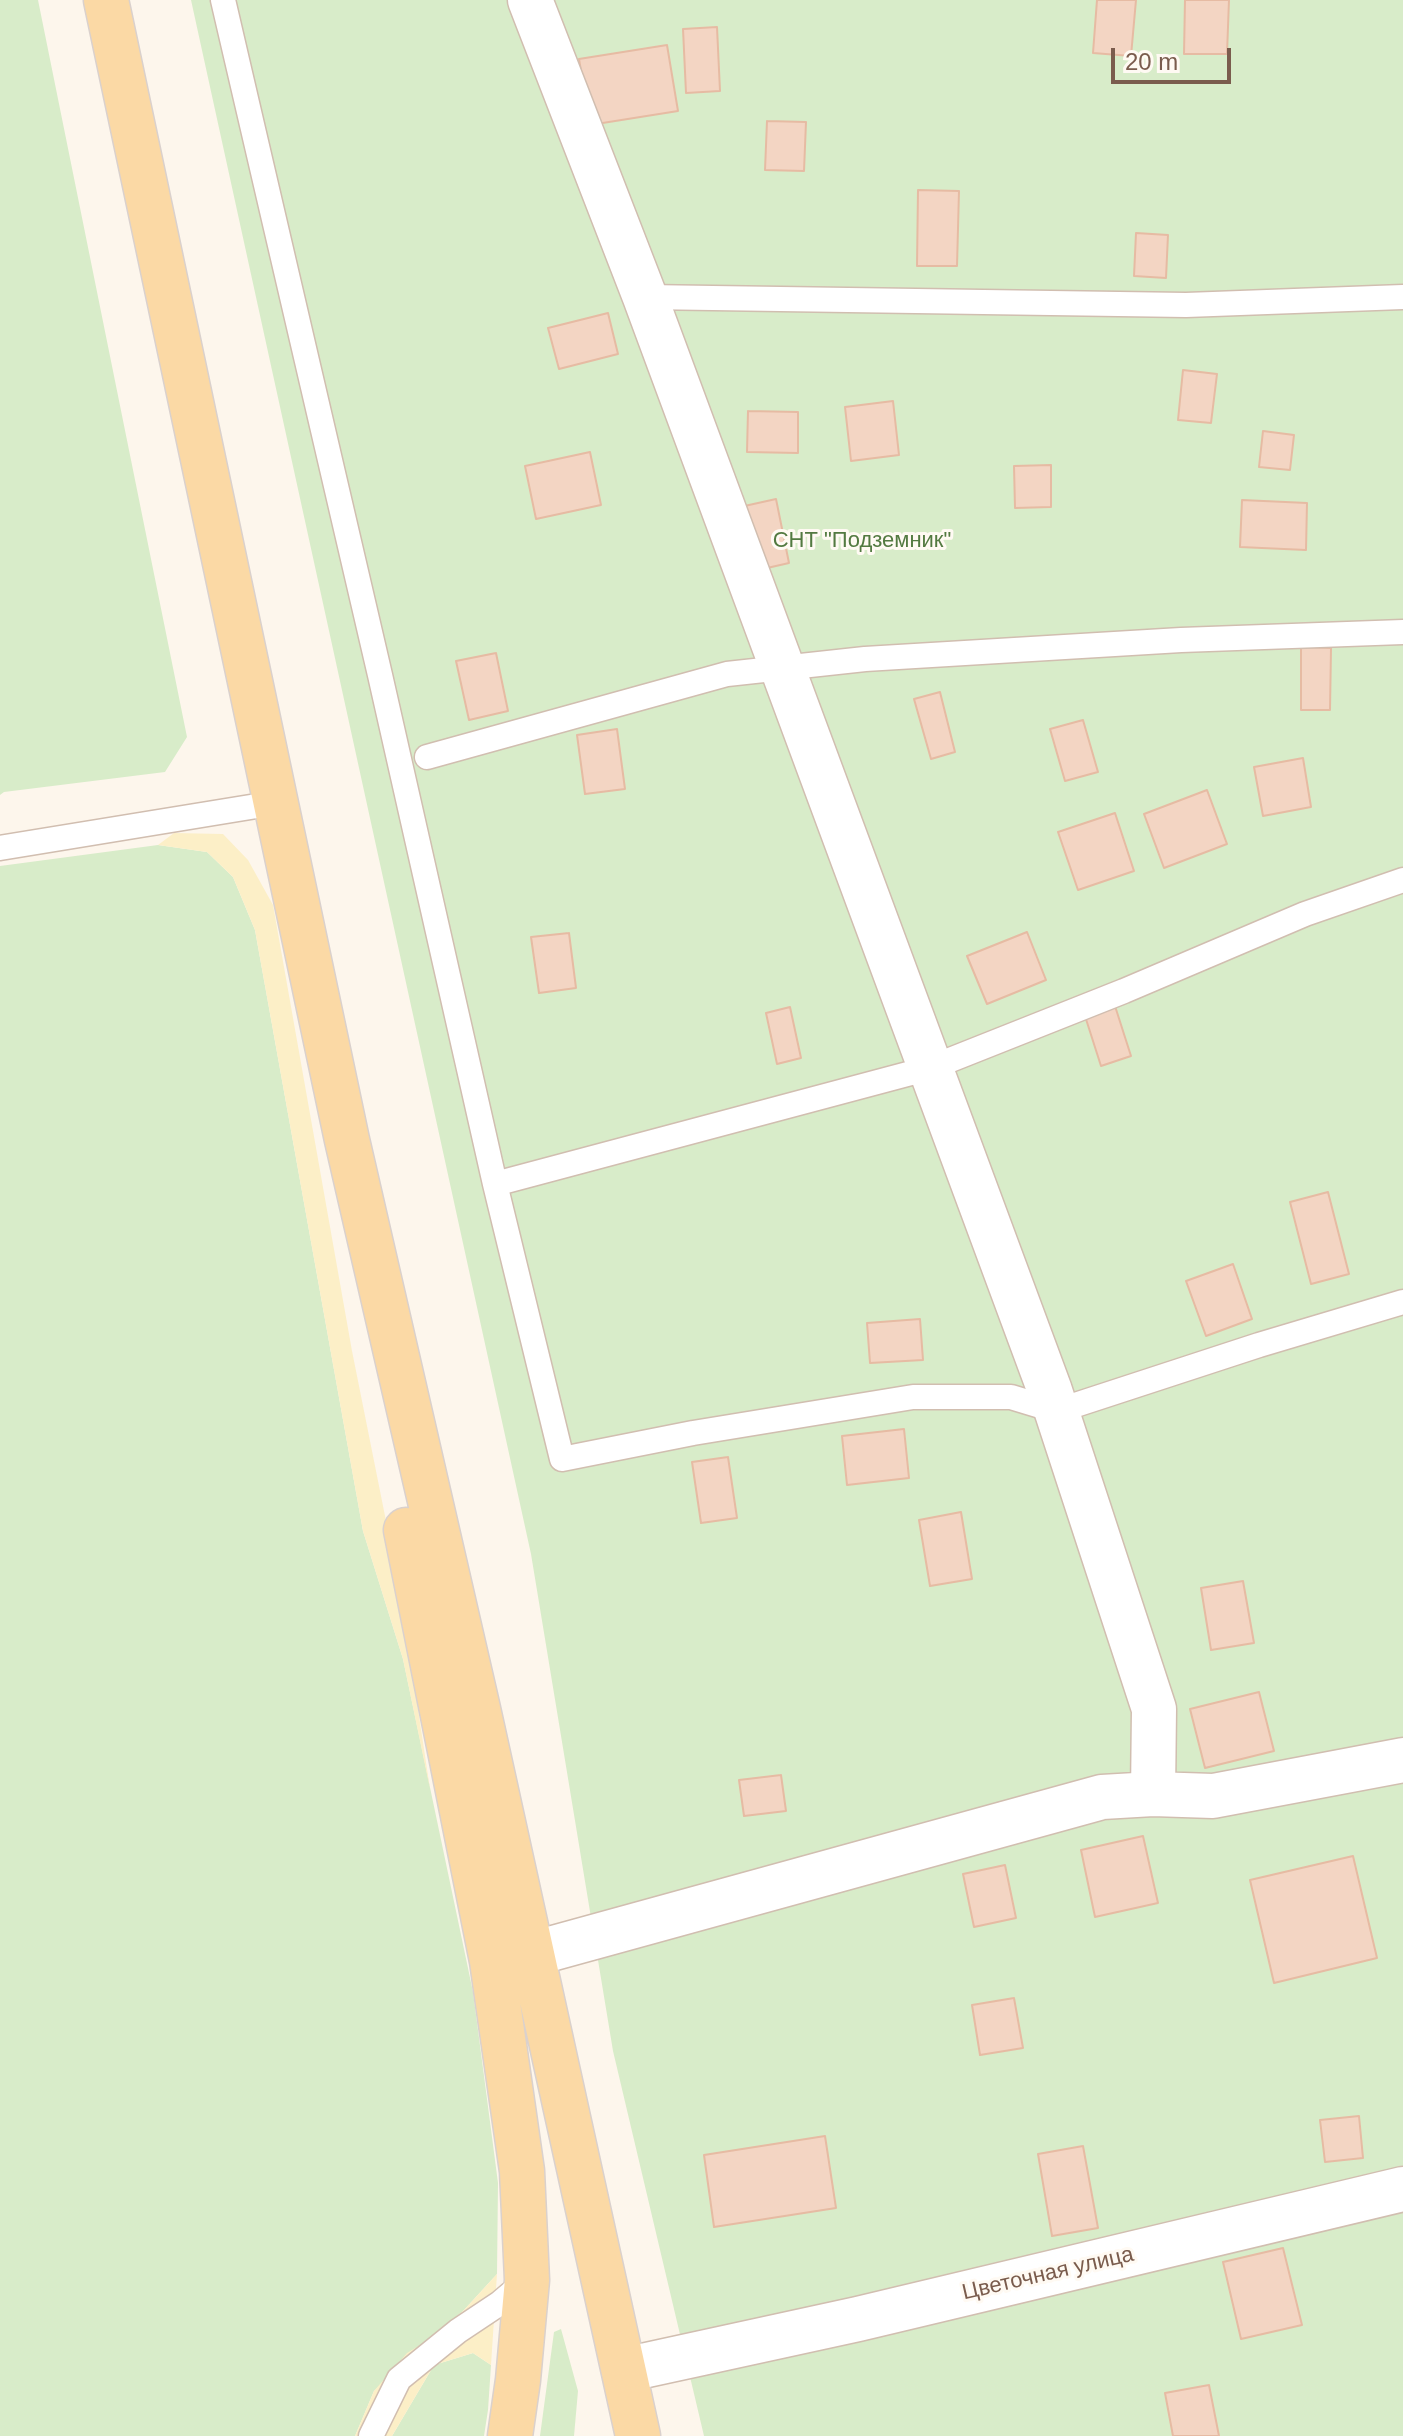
<!DOCTYPE html>
<meta charset="utf-8">
<style>
body{margin:0}
#map{position:relative;width:1403px;height:2436px;overflow:hidden;background:#fdf6ec;font-family:Arial,sans-serif}
canvas{display:block}
.scale{position:absolute;left:1111px;top:48px;width:120px;height:36px;box-sizing:border-box;border:4px solid #7a5c4d;border-top:0;padding-left:10px;font-size:24px;line-height:28px;white-space:nowrap;color:#7a5c4d;-webkit-text-stroke:6px #fffaf3;paint-order:stroke}
</style>
<div id="map">
<canvas width="1403" height="2436"></canvas>
<div class="scale">20 m</div>
</div>
<script>
const c = document.querySelector('canvas').getContext('2d');
c.lineJoin = 'round';
function fill(path, color) {
  c.fillStyle = color;
  c.fill(path, 'evenodd');
}
function shape(rows) {
  const path = new Path2D();
  for (const r of rows) {
    path.moveTo(r[0], r[1]);
    for (let i = 2; i < r.length; i += 2) path.lineTo(r[i], r[i + 1]);
  }
  return path;
}
function stroke(path, color, width, dash) {
  c.strokeStyle = color;
  c.lineWidth = width;
  c.lineCap = dash ? 'butt' : 'round';
  c.setLineDash(dash || []);
  c.stroke(path);
}
function drawText(font, color, halo, rows, align = 'center') {
  c.font = font + ' Arial,sans-serif';
  c.lineWidth = 6;
  c.setLineDash([]);
  c.textBaseline = 'middle';
  c.strokeStyle = halo;
  c.fillStyle = color;
  for (const [text, x, y, turn = 0] of rows) {
    c.save();
    c.translate(x, y);
    c.rotate((+turn || 0) * Math.PI / 180);
    c.textAlign = isNaN(turn) ? turn : align;
    if (halo) c.strokeText(text, 0, 0);
    c.fillText(text, 0, 0);
    c.restore();
  }
}
fill(shape([
 [0,0,38,0,187,737,165,772,4,792,0,795],
 [191,0,1403,0,1403,2436,704,2436,613,2051,531,1554],
 [158,845,207,852,233,877,255,930,363,1531,403,1659,473,1992,498,2183,497,2274,464,2310,374,2391,355,2436,0,2436,0,866],
 [561,2329,578,2391,574,2436,540,2436,554,2332],
 [473,2353,491,2365,488,2410,484,2436,392,2436,434,2365]
]), '#d8ecc9');
fill(shape([
 [174,833,223,834,248,860,273,905,352,1351,401,1596,430,1789,403,1659,363,1531,255,930,233,877,207,852,158,845],
 [497,2274,491,2365,473,2353,434,2365,392,2436,355,2436,374,2391,407,2353,430,2339,464,2310]
]), '#fcefc7');
const building = shape([
 [1097,0,1136,0,1131,56,1093,53,1097,0],
 [1185,0,1229,0,1227,54,1184,54,1185,0],
 [717,27,720,91,686,93,683,29,717,27],
 [667,45,678,111,590,125,579,59,667,45],
 [767,121,806,122,804,171,765,170,767,121],
 [918,190,959,191,957,266,917,266,918,190],
 [1136,233,1168,235,1166,278,1134,276,1136,233],
 [608,313,618,354,559,369,548,328,608,313],
 [1183,370,1217,374,1211,423,1178,420,1183,370],
 [893,401,899,455,851,461,845,407,893,401],
 [748,411,798,412,798,453,747,452,748,411],
 [1263,431,1294,435,1290,470,1259,467,1263,431],
 [590,452,601,505,536,519,525,466,590,452],
 [1051,465,1051,507,1015,508,1014,466,1051,465],
 [776,499,789,563,754,571,740,507,776,499],
 [1242,500,1307,503,1306,550,1240,547,1242,500],
 [1301,647,1331,648,1330,710,1301,710,1301,647],
 [496,653,508,711,469,720,456,661,496,653],
 [940,692,955,752,931,759,914,699,940,692],
 [1083,720,1098,772,1065,781,1050,729,1083,720],
 [617,729,625,789,585,794,577,735,617,729],
 [1303,758,1311,807,1263,816,1254,767,1303,758],
 [1207,790,1227,844,1164,868,1144,814,1207,790],
 [1115,813,1134,871,1078,890,1058,832,1115,813],
 [1027,932,1046,980,987,1004,967,956,1027,932],
 [569,933,576,988,539,993,531,937,569,933],
 [1115,1006,1131,1056,1101,1066,1085,1016,1115,1006],
 [790,1007,801,1058,777,1064,766,1013,790,1007],
 [1328,1192,1349,1274,1311,1284,1290,1202,1328,1192],
 [1233,1264,1252,1319,1206,1336,1186,1281,1233,1264],
 [920,1319,923,1360,870,1363,867,1323,920,1319],
 [904,1429,909,1478,847,1485,842,1436,904,1429],
 [728,1457,737,1518,701,1523,692,1462,728,1457],
 [961,1512,972,1579,930,1586,919,1520,961,1512],
 [1243,1581,1254,1643,1211,1650,1201,1588,1243,1581],
 [1259,1692,1274,1751,1205,1768,1190,1709,1259,1692],
 [781,1775,786,1811,744,1816,739,1780,781,1775],
 [1143,1836,1158,1903,1095,1917,1081,1850,1143,1836],
 [1353,1856,1377,1958,1274,1983,1250,1880,1353,1856],
 [1005,1865,1016,1918,974,1927,963,1874,1005,1865],
 [1014,1998,1023,2048,980,2055,972,2005,1014,1998],
 [1359,2116,1363,2158,1325,2162,1320,2120,1359,2116],
 [825,2136,836,2208,714,2227,704,2155,825,2136],
 [1083,2146,1098,2228,1052,2236,1038,2154,1083,2146],
 [1283,2248,1302,2325,1241,2339,1223,2262,1283,2248],
 [1209,2385,1219,2436,1173,2436,1165,2393,1209,2385]
]);
fill(building, '#f3d5c3');
stroke(building, '#e6bba3', 2);
const lane = shape([
 [223,0,380,675,495,1184,562,1459,693,1433,913,1397,1011,1397,1057,1411,1259,1345,1403,1302],
 [645,297,1186,305,1403,297],
 [427,757,727,674,865,659,1181,640,1403,632],
 [0,848,275,803],
 [495,1184,930,1068,1124,991,1305,914,1403,880],
 [371,2436,399,2379,458,2331,500,2303,527,2280]
]);
const street = shape([
 [530,0,645,297,1050,1391,1154,1709,1153,1794],
 [532,1954,1102,1797,1153,1794,1213,1796,1403,1760],
 [624,2370,858,2319,1403,2189]
]);
const primary = shape([
 [106,0,347,1140,478,1709,638,2436],
 [406,1530,492,1961,522,2171,527,2280,518,2380,510,2436]
]);
stroke(lane, '#d1beb0', 27);
stroke(street, '#d1beb0', 47);
stroke(primary, '#dad1cd', 47);
stroke(lane, '#fff', 24);
stroke(street, '#fff', 44);
stroke(primary, '#fbd9a5', 44);
drawText('22px', '#537a41', '#fffaf3', [
 ["СНТ \"Подземник\"",862,541]
]);
drawText('22px', '#7a5c4d', '#fffaf3', [
 ["Цветочная улица",1048,2274,-13]
]);
</script>
